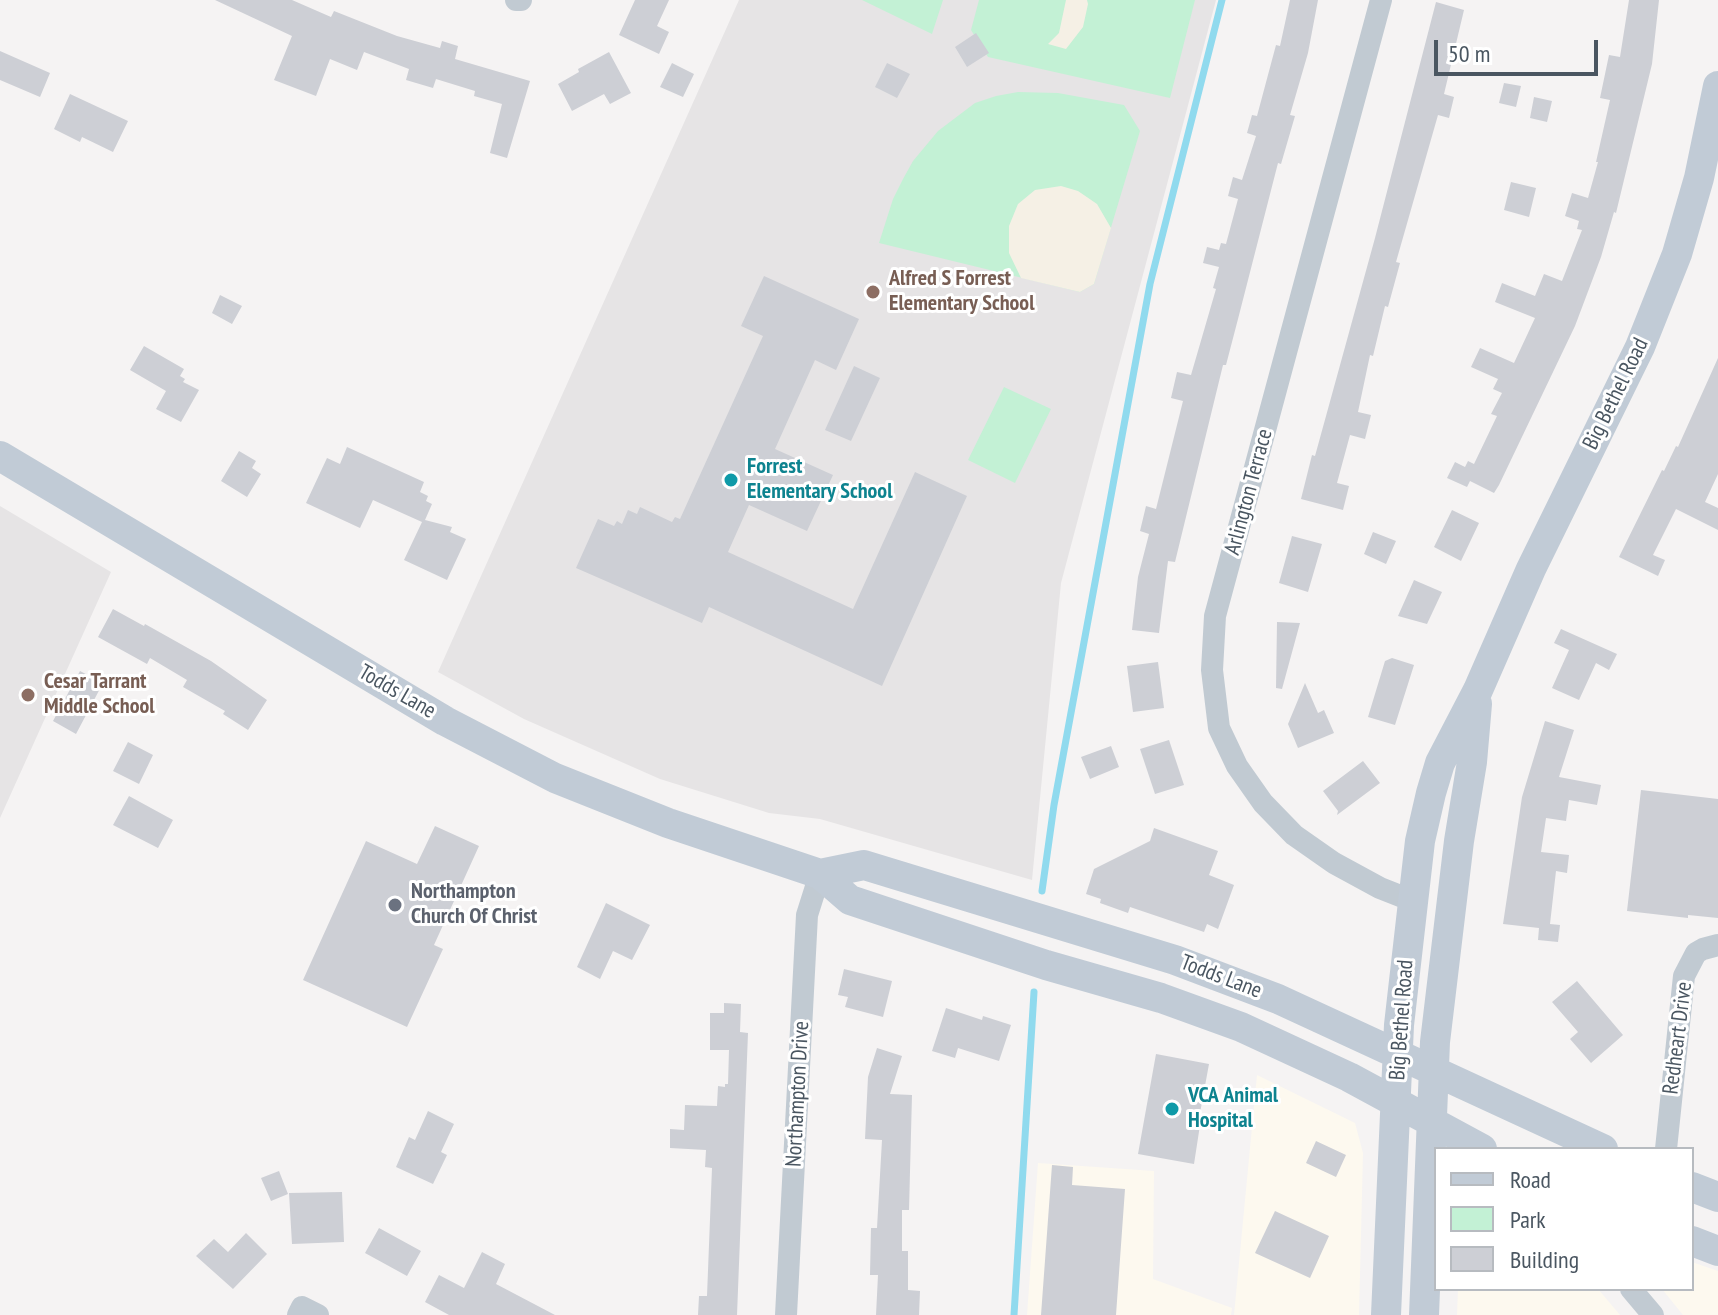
<!DOCTYPE html>
<style>
body{margin:0}
#map{position:relative;width:1718px;height:1315px;overflow:hidden;background:#f5f3f3;font-family:"PT Sans Narrow",sans-serif}
canvas{display:block}
.legend{position:absolute;left:1434px;top:1147px;width:260px;height:144px;box-sizing:border-box;background:#fff;border:2px solid #b7bbc0;margin:0;padding:10px 14px;list-style:none;font-size:24px;color:#4a5661}
.legend li{display:flex;align-items:center;gap:16px;height:40px}
.legend b{width:40px;border:2px solid #b7bbc0}
.scale{position:absolute;left:1434px;top:40px;width:164px;height:36px;box-sizing:border-box;border:4px solid #4a5661;border-top:0;padding-left:10px;font-size:24px;line-height:28px;white-space:nowrap;color:#4a5661;-webkit-text-stroke:6px #fff;paint-order:stroke}
</style>
<div id="map">
<canvas width="1718" height="1315"></canvas>
<ul class="legend">
<li><b style="height:10px;background:#c1cbd6"></b>Road</li>
<li><b style="height:22px;background:#c3f1d5"></b>Park</li>
<li><b style="height:22px;background:#cdcfd5"></b>Building</li>
</ul>
<div class="scale">50 m</div>
</div>
<script>
const c = document.querySelector('canvas').getContext('2d');
c.lineJoin = 'round';
function fill(path, color) {
  c.fillStyle = color;
  c.fill(path, 'evenodd');
}
function shape(rows) {
  const path = new Path2D();
  for (const r of rows) {
    path.moveTo(r[0], r[1]);
    for (let i = 2; i < r.length; i += 2) path.lineTo(r[i], r[i + 1]);
  }
  return path;
}
function stroke(path, color, width, dash) {
  c.strokeStyle = color;
  c.lineWidth = width;
  c.lineCap = dash ? 'butt' : 'round';
  c.setLineDash(dash || []);
  c.stroke(path);
}
function drawText(font, color, halo, rows, align = 'center') {
  c.font = font + ' "PT Sans Narrow",sans-serif';
  c.lineWidth = 6;
  c.setLineDash([]);
  c.textBaseline = 'middle';
  c.strokeStyle = halo;
  c.fillStyle = color;
  for (const [text, x, y, turn = 0] of rows) {
    c.save();
    c.translate(x, y);
    c.rotate((+turn || 0) * Math.PI / 180);
    c.textAlign = isNaN(turn) ? turn : align;
    if (halo) c.strokeText(text, 0, 0);
    c.fillText(text, 0, 0);
    c.restore();
  }
}
fill(shape([
 [1257,1075,1355,1123,1363,1153,1359,1315,1234,1315],
 [1038,1163,1154,1171,1153,1279,1232,1308,1231,1315,1027,1315],
 [1692,1262,1718,1271,1718,1315,1683,1315,1662,1289,1692,1289],
 [1458,1289,1598,1289,1620,1315,1457,1315]
]), '#fdf9ef');
fill(shape([
 [739,0,1216,0,1061,583,1032,880,820,819,769,813,660,779,524,719,438,672],
 [0,506,111,572,0,818]
]), '#e6e4e5');
fill(shape([
 [862,0,943,0,932,34],
 [979,0,1195,0,1170,98,988,57,971,30],
 [1018,92,1058,93,1124,105,1140,131,1094,284,1080,292,879,243,893,199,903,179,913,161,938,131,975,103,996,96],
 [1004,387,1051,409,1015,483,968,460]
]), '#c3f1d5');
fill(shape([
 [1066,0,1087,0,1088,4,1083,27,1066,49,1048,44,1059,33],
 [1061,186,1078,191,1097,204,1111,228,1094,284,1080,292,1021,278,1009,253,1009,226,1018,204,1035,190]
]), '#f5f0e5');
stroke(shape([
 [1042,891,1054,805,1150,284,1222,0],
 [1014,1315,1034,992]
]), '#90daee', 7);
fill(shape([
 [215,0,292,0,331,17,334,11,397,36,440,48,442,41,458,46,455,59,530,81,507,158,490,153,502,104,474,96,475,91,436,79,433,88,406,80,409,69,364,52,357,70,330,59,316,96,274,80,292,36],
 [635,0,669,0,657,26,669,32,659,54,619,35],
 [1290,0,1318,0,1308,53,1290,115,1295,116,1281,164,1278,163,1238,319,1226,365,1223,365,1175,562,1168,561,1159,633,1132,630,1138,577,1149,534,1140,531,1146,506,1156,509,1183,401,1171,398,1177,372,1191,375,1216,289,1213,288,1219,267,1203,263,1207,247,1219,250,1221,243,1226,244,1238,199,1228,196,1233,177,1242,180,1256,136,1247,133,1252,115,1257,116,1276,45,1280,46],
 [1629,0,1659,0,1652,64,1616,213,1614,212,1601,257,1575,326,1499,485,1494,493,1470,481,1467,487,1447,478,1455,462,1465,467,1468,461,1474,464,1497,416,1491,414,1502,393,1493,389,1498,379,1471,367,1480,348,1514,363,1535,318,1495,302,1502,283,1535,296,1544,274,1562,281,1582,230,1577,229,1579,221,1565,216,1572,193,1588,198,1598,162,1596,162,1610,100,1600,98,1609,55,1620,57],
 [1436,2,1464,10,1444,94,1454,97,1449,118,1438,115,1396,262,1400,263,1388,307,1385,306,1373,356,1370,355,1358,412,1371,415,1365,439,1350,435,1337,483,1349,486,1343,510,1301,499,1312,455,1315,456,1375,238],
 [976,33,989,53,967,67,955,47],
 [0,51,50,73,40,97,0,80],
 [609,52,631,93,610,104,604,94,572,111,558,84,579,72,578,69],
 [672,63,694,74,683,97,660,87],
 [887,63,910,74,897,98,875,87],
 [1504,83,1521,86,1516,107,1499,103],
 [70,94,128,121,113,152,82,137,80,142,54,129],
 [1534,97,1552,101,1547,122,1530,118],
 [1511,182,1536,188,1529,217,1504,210],
 [764,276,859,319,836,370,815,360,775,449,833,475,807,531,749,505,728,552,853,609,915,472,967,496,882,686,709,607,702,623,576,568,598,519,614,526,617,521,622,524,628,510,637,514,640,507,672,522,675,517,680,519,763,336,741,326],
 [220,295,242,306,232,324,212,313],
 [144,346,184,369,180,376,185,379,183,382,199,390,181,422,156,409,166,391,130,370],
 [1718,358,1718,474,1705,502,1718,508,1718,530,1676,509,1653,555,1665,560,1658,576,1619,557,1662,470,1664,471,1676,446,1678,447],
 [854,366,880,378,851,441,825,430],
 [347,447,424,482,420,492,428,496,426,501,432,504,425,520,452,527,450,532,466,539,447,580,404,560,422,522,373,500,360,528,306,503,327,458,340,464],
 [239,451,256,461,252,468,261,474,247,497,221,481],
 [1452,510,1479,523,1461,561,1434,547],
 [1373,532,1396,541,1386,564,1364,554],
 [1292,536,1322,544,1308,592,1279,583],
 [1414,580,1442,592,1427,624,1398,616],
 [113,609,144,626,145,624,211,661,267,700,248,730,223,714,225,711,183,687,187,680,150,658,147,664,98,637],
 [1277,622,1300,623,1282,689,1276,688],
 [1561,629,1617,654,1609,670,1596,663,1579,700,1552,688,1569,650,1554,643],
 [1392,658,1414,665,1395,725,1368,717,1385,661],
 [1158,662,1164,708,1133,712,1127,666],
 [80,671,103,683,76,734,53,721],
 [1305,683,1318,713,1324,710,1334,733,1298,748,1288,724],
 [1545,721,1574,730,1559,777,1601,785,1597,805,1569,800,1566,821,1546,818,1541,852,1569,855,1567,873,1556,871,1550,924,1560,925,1558,942,1538,940,1539,928,1503,924,1522,797],
 [1169,740,1184,785,1155,794,1140,749],
 [128,742,153,755,139,784,113,771],
 [1111,746,1119,767,1090,779,1081,757],
 [1363,761,1380,783,1337,815,1338,811,1323,791],
 [1641,790,1718,799,1718,918,1688,915,1688,918,1627,911],
 [129,796,173,820,158,848,113,825],
 [435,826,479,846,434,945,443,949,407,1027,303,980,366,841,417,864],
 [1154,828,1218,851,1209,875,1234,885,1218,929,1207,924,1204,932,1130,907,1128,913,1100,903,1101,899,1086,894,1094,869,1150,841],
 [606,903,650,925,632,960,613,951,600,979,577,967],
 [844,969,892,981,883,1017,845,1007,848,997,838,995],
 [1577,981,1623,1035,1591,1063,1570,1039,1578,1032,1552,1002],
 [724,1003,741,1004,740,1032,748,1033,737,1315,698,1315,699,1296,707,1296,712,1168,705,1167,706,1150,670,1148,670,1129,684,1130,685,1105,717,1106,718,1086,725,1087,725,1084,728,1084,729,1050,710,1050,710,1013,724,1013],
 [946,1008,982,1020,983,1016,1011,1025,999,1061,958,1048,955,1058,932,1051],
 [877,1048,902,1056,890,1094,912,1095,909,1210,902,1210,902,1251,908,1251,908,1290,920,1291,919,1315,876,1315,878,1275,870,1275,871,1228,877,1228,882,1140,865,1139,868,1077],
 [1156,1054,1209,1064,1198,1124,1200,1125,1194,1164,1138,1154],
 [428,1111,454,1124,441,1152,447,1155,433,1184,396,1167,409,1137,415,1140],
 [1316,1141,1346,1155,1336,1177,1306,1163],
 [1052,1165,1073,1167,1072,1185,1125,1189,1116,1315,1041,1315],
 [279,1171,288,1194,271,1201,261,1178],
 [342,1192,344,1242,292,1244,289,1193],
 [1275,1211,1329,1236,1310,1278,1255,1253],
 [379,1228,421,1251,407,1276,365,1253],
 [246,1233,267,1254,233,1289,196,1256,214,1239,228,1252],
 [482,1252,505,1264,496,1284,555,1315,449,1315,425,1302,439,1275,464,1288]
]), '#cdcfd5');
stroke(shape([
 [516,0,521,0],
 [1381,0,1215,616,1212,670,1219,728,1237,766,1263,803,1294,835,1334,863,1380,888,1413,901],
 [1666,1149,1684,976,1696,953,1703,949,1718,945],
 [1631,1289,1653,1315],
 [298,1315,302,1307,318,1315],
 [786,1315,807,915,820,874]
]), '#c1cad2', 22);
stroke(shape([
 [0,456,445,721,555,778,668,823,820,874,850,900,1046,965,1161,998,1241,1027,1349,1077,1482,1149],
 [820,874,864,865,1175,960,1278,999,1603,1149],
 [1692,1187,1718,1197],
 [1692,1241,1718,1251],
 [1386,1315,1399,1025,1420,841,1431,793,1440,763,1478,690,1531,569,1640,347,1677,254,1699,178,1718,86],
 [1424,1315,1435,1042,1459,841,1472,762,1477,704]
]), '#c1cbd6', 30);
for (const [x, y, r, color] of [
 [873,292,8,"#8d6e63"],
 [731,480,8,"#0f9aa8"],
 [28,695,8,"#8d6e63"],
 [395,905,8,"#6b7280"],
 [1172,1109,8,"#0f9aa8"]
]) {
  const dot = new Path2D();
  dot.arc(x, y, r, 0, 2 * Math.PI);
  c.fillStyle = color;
  c.fill(dot);
  stroke(dot, '#fff', 3);
}
drawText('bold 22px', '#785e54', '#fff', [
 ["Alfred S Forrest",889,279],
 ["Elementary School",889,304],
 ["Cesar Tarrant",44,682],
 ["Middle School",44,707]
], 'left');
drawText('22px', '#4a5661', '#fff', [
 ["Big Bethel Road",1616,394,-64],
 ["Arlington Terrace",1249,492,-75],
 ["Todds Lane",397,692,30],
 ["Todds Lane",1221,977,21],
 ["Big Bethel Road",1402,1020,-86],
 ["Redheart Drive",1678,1038,-83],
 ["Northampton Drive",798,1094,-87]
]);
drawText('bold 22px', '#0d838f', '#fff', [
 ["Forrest",747,467],
 ["Elementary School",747,492],
 ["VCA Animal",1188,1096],
 ["Hospital",1188,1121]
], 'left');
drawText('bold 22px', '#5b616d', '#fff', [
 ["Northampton",411,892],
 ["Church Of Christ",411,917]
], 'left');
</script>
